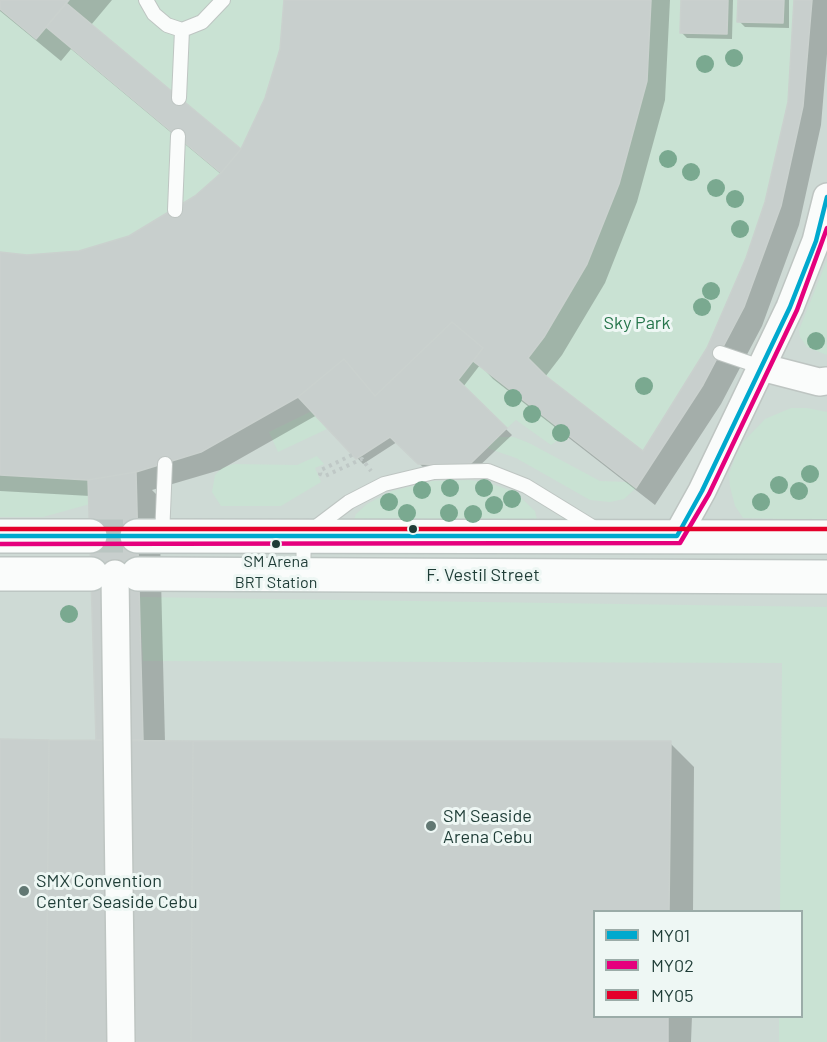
<!DOCTYPE html>
<style>
body{margin:0}
#map{position:relative;width:827px;height:1042px;overflow:hidden;background:#e1e8e5;font-family:Barlow,sans-serif}
canvas{display:block}
.legend{position:absolute;left:593px;top:910px;width:210px;height:108px;box-sizing:border-box;background:#eef7f4;border:2px solid #9baca8;margin:0;padding:8px 10px;list-style:none;font-size:18px;color:#1e3c36}
.legend li{display:flex;align-items:center;gap:12px;height:30px}
.legend b{width:30px;border:2px solid #9baca8}
</style>
<div id="map">
<canvas width="827" height="1042"></canvas>
<ul class="legend">
<li><b style="height:8px;background:#00a9ce"></b>MY01</li>
<li><b style="height:8px;background:#e5007d"></b>MY02</li>
<li><b style="height:8px;background:#e4002b"></b>MY05</li>
</ul>
</div>
<script>
const c = document.querySelector('canvas').getContext('2d');
c.lineJoin = 'round';
function fill(path, color) {
  c.fillStyle = color;
  c.fill(path, 'evenodd');
}
function shape(rows) {
  const path = new Path2D();
  for (const r of rows) {
    path.moveTo(r[0], r[1]);
    for (let i = 2; i < r.length; i += 2) path.lineTo(r[i], r[i + 1]);
  }
  return path;
}
function stroke(path, color, width, dash) {
  c.strokeStyle = color;
  c.lineWidth = width;
  c.lineCap = dash ? 'butt' : 'round';
  c.setLineDash(dash || []);
  c.stroke(path);
}
function drawText(font, color, halo, rows, align = 'center') {
  c.font = font + ' Barlow,sans-serif';
  c.lineWidth = 6;
  c.setLineDash([]);
  c.textBaseline = 'middle';
  c.strokeStyle = halo;
  c.fillStyle = color;
  for (const [text, x, y, turn = 0] of rows) {
    c.save();
    c.translate(x, y);
    c.rotate((+turn || 0) * Math.PI / 180);
    c.textAlign = isNaN(turn) ? turn : align;
    if (halo) c.strokeText(text, 0, 0);
    c.fillText(text, 0, 0);
    c.restore();
  }
}
fill(shape([
 [0,0,827,0,827,1042,0,1042],
 [594,912,802,912,802,1016,594,1016]
]), '#cedad5');
fill(shape([
 [0,0,284,0,280,49,265,98,241,149,221,173,195,196,129,236,79,251,27,255,0,252],
 [651,0,794,0,788,102,765,202,746,258,707,348,643,451,548,377,528,358,619,184,647,81],
 [827,260,827,355,807,347,800,337,799,330],
 [473,361,567,434,551,445,516,420,507,428,458,380],
 [791,408,807,408,827,412,827,520,743,518,735,506,730,487,729,474,737,453,743,442,765,419],
 [312,411,327,429,278,452,269,432],
 [498,437,514,437,529,443,600,481,627,482,636,488,624,499,610,502,590,500,516,458,487,448],
 [317,456,324,464,315,468,321,482,281,506,221,506,212,492,215,475,222,468,234,464,297,465],
 [0,475,88,480,90,504,43,517,0,517],
 [469,480,486,482,515,492,535,511,538,524,353,522,356,514,367,504,392,491,432,481],
 [139,597,827,607,827,1042,779,1042,779,1017,802,1016,802,912,780,911,782,663,143,661]
]), '#c9e2d3');
fill(shape([
 [0,0,112,0,91,25,242,151,267,99,282,49,286,0,670,0,665,100,637,202,605,283,562,355,545,377,644,453,708,349,748,258,767,202,789,102,795,0,827,0,827,54,821,125,799,225,762,326,721,404,655,505,493,379,480,365,463,387,512,435,475,470,426,470,397,442,363,464,317,415,220,470,152,490,159,497,165,742,670,743,694,767,693,912,594,912,594,1016,692,1016,691,1042,0,1042,0,741,97,741,90,496,0,491,0,253,27,257,79,252,129,237,176,212,222,175,71,49,61,61,0,11],
 [682,0,733,0,732,39,687,38,681,32],
 [739,0,789,0,789,28,745,27,739,21]
]), '#0003');
const building = shape([
 [0,0,69,0,36,39,0,9,0,0],
 [284,0,651,0,647,81,619,184,587,264,544,337,528,358,547,377,643,451,707,348,746,258,765,202,788,102,794,0,812,0,803,106,781,206,744,307,703,385,636,488,473,361,483,348,452,322,375,396,344,359,298,397,201,452,136,472,88,480,0,475,0,252,27,255,79,251,129,236,195,196,221,173,241,149,265,98,280,49,284,0],
 [681,0,728,0,727,34,680,33,681,0],
 [738,0,784,0,783,23,737,22,738,0],
 [66,3,241,149,221,173,46,27,66,3],
 [452,322,483,348,458,380,507,428,469,465,418,464,390,437,356,459,298,397,344,359,375,396,452,322],
 [136,472,143,740,96,740,88,480,136,472],
 [0,739,49,740,46,1042,0,1042,0,739],
 [49,740,193,741,191,1042,46,1042,49,740],
 [193,741,671,741,669,912,594,912,594,1016,668,1016,668,1042,191,1042,193,741]
]);
fill(building, '#c8cfcd');
stroke(building, '#cad1ce', 1.5);
stroke(shape([
 [90,536,137,536]
]), '#bac6c2', 33, [33, 16]);
const lane = shape([
 [146,0,154,14,167,25,182,30,202,22,223,0],
 [179,98,182,30],
 [175,210,178,136],
 [720,353,761,367],
 [162,536,165,464],
 [303,575,304,536,349,502,384,484,434,472,488,471,526,486,596,529]
]);
const street = shape([
 [761,367,819,382,827,381],
 [677,536,702,491,790,307,816,241,827,197],
 [115,574,121,1042]
]);
const secondary = shape([
 [0,536,90,536],
 [137,536,827,537],
 [0,574,91,574],
 [138,574,827,577]
]);
stroke(lane, '#bec5c2', 16);
stroke(street, '#bec5c2', 30);
stroke(secondary, '#bdc6c3', 36);
stroke(shape([
 [352,455,321,470,320,474,325,476,362,459,371,471]
]), '#bfc8c6', 4, [3, 4.5]);
stroke(lane, '#fafcfb', 14);
stroke(street, '#fafcfb', 27);
stroke(secondary, '#fafcfb', 33);
stroke(shape([
 [0,536,677,536,702,491,790,307,816,241,827,197]
]), '#00a9ce', 4.5);
stroke(shape([
 [0,544,680,543,709,494,797,310,827,228]
]), '#e5007d', 4.5);
stroke(shape([
 [0,529,827,529]
]), '#e4002b', 4.5);
c.fillStyle = '#7aa990';
for (const [x, y] of [
 [734,58],
 [705,64],
 [668,159],
 [691,172],
 [716,188],
 [735,199],
 [740,229],
 [711,291],
 [702,307],
 [816,341],
 [644,386],
 [513,398],
 [532,414],
 [561,433],
 [810,474],
 [779,485],
 [450,488],
 [484,488],
 [422,490],
 [799,491],
 [512,499],
 [389,502],
 [761,502],
 [494,505],
 [407,513],
 [449,513],
 [473,514],
 [69,614]
]) {
  c.beginPath();
  c.arc(x, y, 9, 0, 2 * Math.PI);
  c.fill();
}
for (const [x, y, r, color] of [
 [413,529,5,"#1e3c36"],
 [276,544,5,"#1e3c36"],
 [431,826,6,"#627873"],
 [24,891,6,"#627873"]
]) {
  const dot = new Path2D();
  dot.arc(x, y, r, 0, 2 * Math.PI);
  c.fillStyle = color;
  c.fill(dot);
  stroke(dot, '#eef7f4', 2);
}
drawText('16px', '#1e3c36', '#eef7f4', [
 ["SM Arena",276,562],
 ["BRT Station",276,583]
]);
drawText('18px', '#26754b', '#eef7f4', [
 ["Sky Park",637,323]
]);
drawText('18px', '#1e3c36', '#eef7f4', [
 ["F. Vestil Street",483,575]
]);
drawText('18px', '#1e3c36', '#eef7f4', [
 ["SM Seaside",443,816],
 ["Arena Cebu",443,837],
 ["SMX Convention",36,881],
 ["Center Seaside Cebu",36,902]
], 'left');
</script>
